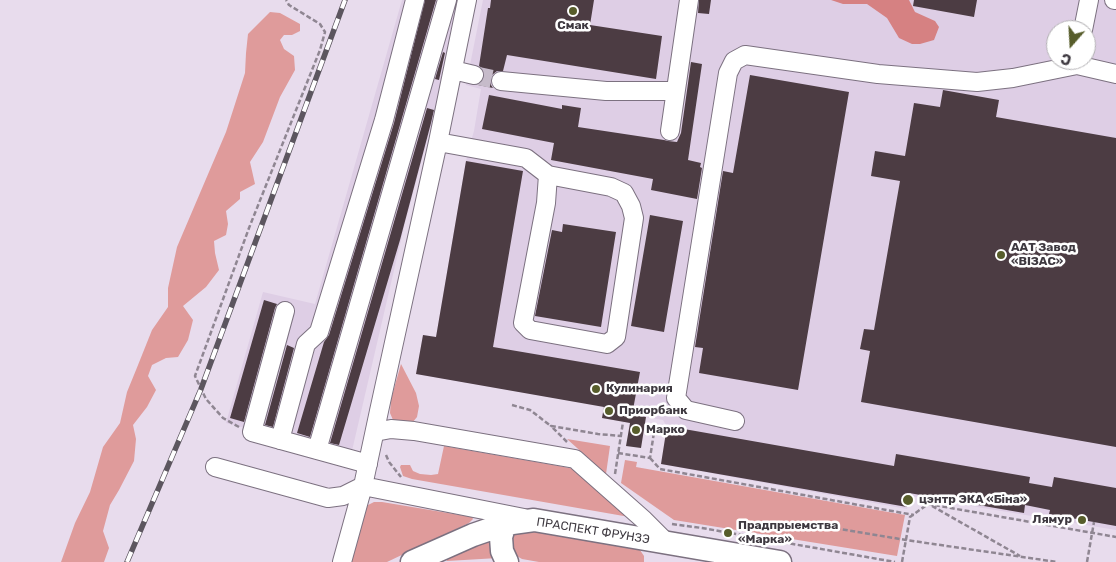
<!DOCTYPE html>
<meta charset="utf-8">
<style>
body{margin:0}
#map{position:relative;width:1116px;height:562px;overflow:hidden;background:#e8dced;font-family:Rubik,sans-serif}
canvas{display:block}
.north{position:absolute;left:1046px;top:20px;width:50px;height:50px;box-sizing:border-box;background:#fff;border:1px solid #b2b0b3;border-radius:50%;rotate:199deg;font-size:14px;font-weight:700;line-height:20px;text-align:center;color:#3e3940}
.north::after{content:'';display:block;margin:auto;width:18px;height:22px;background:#575d2b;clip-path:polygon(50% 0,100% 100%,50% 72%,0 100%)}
</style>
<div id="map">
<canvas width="1116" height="562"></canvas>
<div class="north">С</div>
</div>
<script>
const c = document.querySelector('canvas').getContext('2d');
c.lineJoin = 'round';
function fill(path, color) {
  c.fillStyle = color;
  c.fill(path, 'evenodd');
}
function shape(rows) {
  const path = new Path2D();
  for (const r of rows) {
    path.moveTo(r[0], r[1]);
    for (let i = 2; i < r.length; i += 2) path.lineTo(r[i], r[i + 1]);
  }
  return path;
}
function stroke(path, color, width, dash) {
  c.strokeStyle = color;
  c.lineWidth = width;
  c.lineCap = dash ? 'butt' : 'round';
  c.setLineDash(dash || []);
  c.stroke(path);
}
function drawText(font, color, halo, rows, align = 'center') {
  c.font = font + ' Rubik,sans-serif';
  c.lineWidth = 5;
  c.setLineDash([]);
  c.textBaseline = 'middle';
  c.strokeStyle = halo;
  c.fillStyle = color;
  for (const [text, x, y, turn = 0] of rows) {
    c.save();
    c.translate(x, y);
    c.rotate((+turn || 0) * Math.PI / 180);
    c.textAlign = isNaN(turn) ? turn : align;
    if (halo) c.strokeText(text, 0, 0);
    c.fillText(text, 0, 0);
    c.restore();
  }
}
fill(shape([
 [402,0,458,0,438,100,405,223,351,455,226,423,263,292,315,304],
 [483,0,1116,0,1116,530,911,496,907,509,661,464,667,427,663,420,633,415,631,423,602,418,603,406,416,374,423,335,436,337,466,161,469,148,474,131,481,89,466,85],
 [1056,30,1086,30,1086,60,1056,60]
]), '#decee5');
fill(shape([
 [270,12,280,13,300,24,300,31,292,35,284,35,280,40,284,49,294,56,295,70,280,97,263,142,250,162,255,184,240,192,240,199,226,211,228,224,226,235,214,241,215,253,219,270,206,287,183,306,193,320,188,340,178,357,166,358,152,365,148,376,156,390,147,407,133,425,136,439,134,461,119,490,110,505,103,531,109,548,104,562,61,562,75,523,90,492,103,447,120,423,127,392,136,370,152,330,168,307,168,288,177,247,226,132,245,73,246,53,248,34],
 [401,364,416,393,419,406,417,417,412,423,403,425,393,420,390,413,391,399],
 [567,439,610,446,606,474],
 [444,446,559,466,574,469,635,518,412,479,403,476,400,467,401,465,410,465,413,471,420,474,431,475,438,474],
 [625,460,637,462,636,467,905,515,897,556,674,520,621,483],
 [374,502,382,502,472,517,473,519,469,523,387,562,349,562,365,510,368,505],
 [525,527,638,547,644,556,644,562,539,562,522,559,515,555,510,546,512,535],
 [495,537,498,558,447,561,446,558]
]), '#df9b9b');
fill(shape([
 [831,0,909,0,915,12,935,21,939,27,934,40,920,44,912,44,899,38,887,18,867,4,843,4]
]), '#d68182');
fill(shape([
 [425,0,436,0,310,437,297,433,324,342,329,335,394,123],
 [491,0,594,0,590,25,662,36,656,79,507,55,503,71,497,71,492,75,490,80,491,85,493,88,478,85,482,82,484,77,484,72,482,68,479,66,488,8,490,8],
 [699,0,711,0,709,14,698,13],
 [914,0,977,0,974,17,913,6],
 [443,52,445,53,439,80,435,79],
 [691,62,702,64,688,160,701,163,700,167,702,168,697,199,651,190,653,179,551,160,554,143,482,129,489,95,562,109,562,105,581,108,578,127,664,140,668,141,677,142,681,133],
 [750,75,849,92,798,390,699,373,703,348,695,347,723,171,733,173],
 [943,90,999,100,996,117,1116,138,1116,447,861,402,870,351,860,349,864,329,874,330,900,181,871,176,875,151,905,156,914,103,940,107],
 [427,108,434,110,431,123,400,240,339,445,330,443],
 [466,161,523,171,493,347,640,372,632,415,646,417,641,448,626,446,630,423,602,418,604,407,416,374,423,335,436,337],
 [650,215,683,221,664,332,631,326],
 [563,224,616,232,601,327,535,316,552,230,562,232],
 [264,300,277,304,275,308,244,422,230,418],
 [287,345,294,348,273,427,265,425],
 [667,426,894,466,896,454,1030,477,1029,483,1052,487,1054,477,1116,488,1116,526,1049,514,1050,510,1025,505,1024,513,909,493,907,507,661,464]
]), '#4c3c43');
stroke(shape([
 [474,75,501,81]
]), '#c6bbca', 18, [18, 9]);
const minor = shape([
 [1114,0,1116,0],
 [1083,30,1089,0],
 [1077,65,1116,74],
 [453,70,474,75],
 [501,81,606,91,675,91],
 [670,131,689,0],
 [438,142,526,158,548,175,546,203,523,323,530,330,607,344,616,337,634,218,631,206,624,193,611,187,548,175],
 [285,311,252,432,368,464],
 [735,421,686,410,676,398,728,73,734,61,745,55,878,74,977,82,1013,78,1077,65,1078,60],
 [375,432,391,429,414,431,575,459,644,520,667,543],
 [280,440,306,344,319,332,384,120,415,0],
 [317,450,447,0],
 [215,467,328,498,343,496,363,486,524,518],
 [342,562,363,486,379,411,438,142,467,0]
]);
const major = shape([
 [505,524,501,537,502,551,507,562],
 [412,562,473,535,505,524,534,520,780,562]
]);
stroke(minor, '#7c7180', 20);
stroke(major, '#7c7180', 25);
stroke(shape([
 [512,405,530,410,551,426],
 [239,427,223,418,206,399,195,376,249,228,320,50,325,32,320,24,289,5,286,0],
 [567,442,551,426,598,434,621,436],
 [618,453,650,458,655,426],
 [386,455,389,462,401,477],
 [650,458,660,469,914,515],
 [615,474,623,422],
 [932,506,1020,556],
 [672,524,702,528,895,562],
 [828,527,906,540,1057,562],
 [902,562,910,517,928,504,1116,537],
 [1087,562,1094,522]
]), '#8f8692', 2.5, [5, 2.5]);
stroke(minor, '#fff', 18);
stroke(major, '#fff', 22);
const rail = shape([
 [127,562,201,389,345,0]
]);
stroke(rail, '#5c565f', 5.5);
stroke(rail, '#fff', 4, [11]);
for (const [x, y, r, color] of [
 [573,11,5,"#575d2b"],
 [1001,255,5,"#575d2b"],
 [596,389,5,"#575d2b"],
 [609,411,5,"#575d2b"],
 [636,430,5,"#575d2b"],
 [908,500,6,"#575d2b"],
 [1082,520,5,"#575d2b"],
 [728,533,5,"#575d2b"]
]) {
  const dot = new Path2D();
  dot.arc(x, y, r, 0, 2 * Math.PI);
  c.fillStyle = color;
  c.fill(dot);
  stroke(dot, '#fff', 2);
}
drawText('bold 12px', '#3e3940', '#fff', [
 ["Смак",573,26,"center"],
 ["ААТ Завод",1011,248],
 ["«ВІЗАС»",1011,262],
 ["Кулинария",606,389],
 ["Приорбанк",619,411],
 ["Марко",646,430],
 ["цэнтр ЭКА «Біна»",919,500],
 ["Лямур",1072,520,"right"],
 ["Прадпрыемства",738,526],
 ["«Марка»",738,540]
], 'left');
drawText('12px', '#3e3940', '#fff', [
 ["ПРАСПЕКТ ФРУНЗЭ",593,531,9]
]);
</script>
